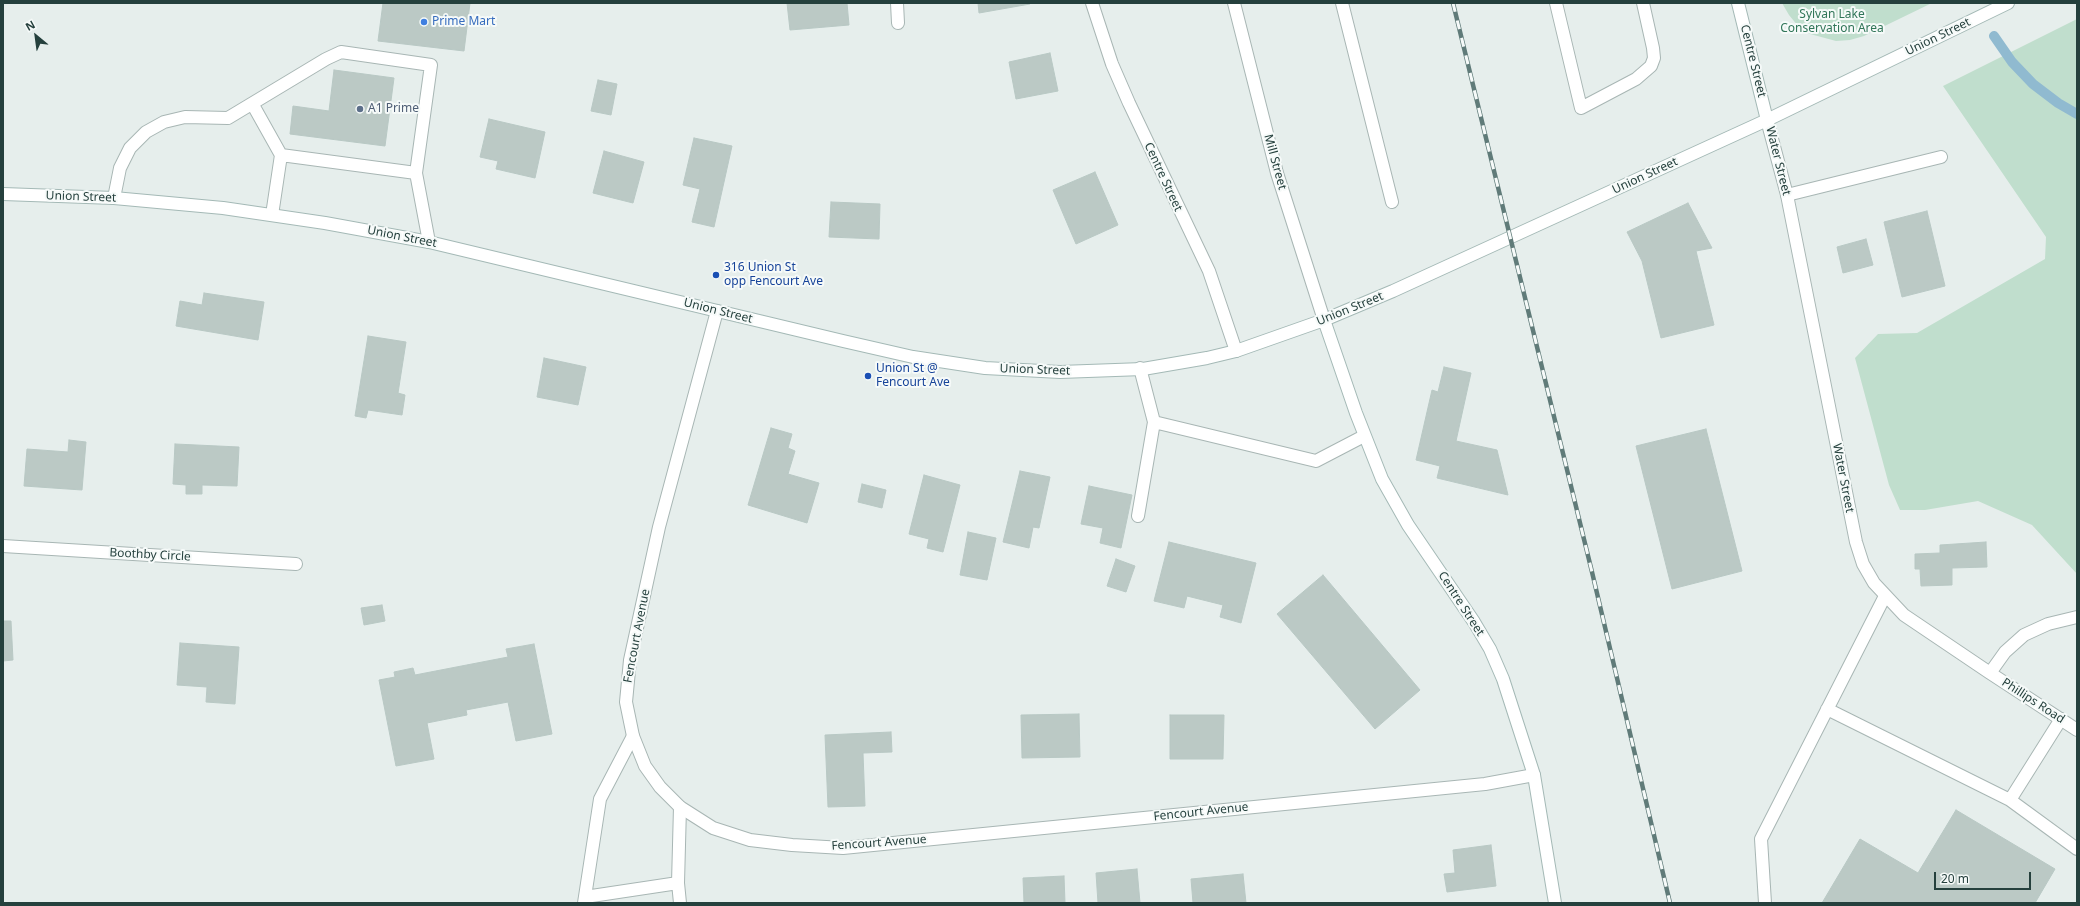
<!DOCTYPE html>
<style>
body{margin:0}
#map{position:relative;width:2080px;height:906px;overflow:hidden;background:#e6eeec;font-family:"Noto Sans",sans-serif}
canvas{display:block}
.frame{position:absolute;inset:0;border:4px solid #25403d;pointer-events:none}
.north{position:absolute;left:16px;top:16px;width:40px;height:40px;-webkit-text-stroke:3px #f6faf9;paint-order:stroke;rotate:331deg;font-size:11px;font-weight:700;line-height:16px;text-align:center;color:#25403d}
.north::after{content:'';display:block;margin:auto;width:14px;height:18px;background:#25403d;clip-path:polygon(50% 0,100% 100%,50% 72%,0 100%)}
.scale{position:absolute;left:1934px;top:872px;width:97px;height:18px;box-sizing:border-box;border:2px solid #25403d;border-top:0;padding-left:5px;font-size:12px;line-height:14px;white-space:nowrap;color:#25403d;-webkit-text-stroke:3px #f6faf9;paint-order:stroke}
</style>
<div id="map">
<canvas width="2080" height="906"></canvas>
<div class="frame"></div>
<div class="north">N</div>
<div class="scale">20 m</div>
</div>
<script>
const c = document.querySelector('canvas').getContext('2d');
c.lineJoin = 'round';
function fill(path, color) {
  c.fillStyle = color;
  c.fill(path, 'evenodd');
}
function shape(rows) {
  const path = new Path2D();
  for (const r of rows) {
    path.moveTo(r[0], r[1]);
    for (let i = 2; i < r.length; i += 2) path.lineTo(r[i], r[i + 1]);
  }
  return path;
}
function stroke(path, color, width, dash) {
  c.strokeStyle = color;
  c.lineWidth = width;
  c.lineCap = dash ? 'butt' : 'round';
  c.setLineDash(dash || []);
  c.stroke(path);
}
function drawText(font, color, halo, rows, align = 'center') {
  c.font = font + ' "Noto Sans",sans-serif';
  c.lineWidth = 4;
  c.setLineDash([]);
  c.textBaseline = 'middle';
  c.strokeStyle = halo;
  c.fillStyle = color;
  for (const [text, x, y, turn = 0] of rows) {
    c.save();
    c.translate(x, y);
    c.rotate((+turn || 0) * Math.PI / 180);
    c.textAlign = isNaN(turn) ? turn : align;
    if (halo) c.strokeText(text, 0, 0);
    c.fillText(text, 0, 0);
    c.restore();
  }
}
fill(shape([
 [1782,3,1932,3,1864,36,1850,40,1836,41,1810,34,1798,26,1789,15],
 [2077,19,2077,574,2032,525,1978,501,1925,510,1900,510,1889,485,1855,358,1878,334,1917,333,2045,259,2046,237,1943,86]
]), '#c0decd');
stroke(shape([
 [1994,36,2012,62,2033,84,2058,103,2077,114]
]), '#90bad0', 10);
const building = shape([
 [383,3,470,3,464,51,378,41,383,3],
 [787,3,847,3,849,25,790,30,787,3],
 [978,3,1030,3,1030,4,979,13,978,3],
 [1050,53,1058,91,1016,99,1009,62,1050,53],
 [334,70,394,78,385,146,290,134,293,106,329,111,334,70],
 [598,80,617,84,611,115,591,111,598,80],
 [489,119,545,132,535,178,496,169,498,161,480,157,489,119],
 [694,138,732,146,714,227,692,222,700,189,683,185,694,138],
 [604,151,644,162,633,203,593,193,604,151],
 [1095,172,1118,225,1076,244,1053,190,1095,172],
 [831,202,880,204,879,239,829,237,831,202],
 [1688,203,1712,248,1696,251,1714,325,1661,338,1642,261,1627,232,1688,203],
 [1927,211,1945,286,1902,297,1884,222,1927,211],
 [1866,239,1873,265,1843,273,1837,247,1866,239],
 [204,293,264,302,258,340,176,326,180,301,202,305,204,293],
 [368,336,406,342,398,393,405,395,402,415,368,410,366,418,355,416,368,336],
 [544,358,586,367,578,405,537,397,544,358],
 [1444,367,1471,373,1456,441,1497,450,1508,495,1437,478,1440,466,1416,460,1432,390,1438,392,1444,367],
 [771,428,792,434,788,448,795,451,788,474,819,483,807,523,748,505,771,428],
 [1706,429,1742,571,1672,589,1636,446,1706,429],
 [69,440,86,442,82,490,24,486,27,449,68,452,69,440],
 [175,444,239,447,237,486,202,485,202,494,186,494,186,485,173,484,175,444],
 [1020,471,1050,477,1039,528,1033,527,1029,548,1003,542,1020,471],
 [924,475,960,485,943,552,927,548,929,539,909,534,924,475],
 [862,484,886,490,882,508,858,502,862,484],
 [1089,486,1132,495,1121,548,1100,543,1103,528,1081,524,1089,486],
 [968,532,996,538,987,580,960,575,968,532],
 [1169,542,1256,563,1241,623,1220,617,1223,605,1187,596,1184,608,1154,601,1169,542],
 [1986,542,1987,567,1952,568,1952,585,1921,586,1920,569,1915,569,1915,554,1940,553,1940,545,1986,542],
 [1116,559,1135,566,1126,592,1107,586,1116,559],
 [1323,575,1420,690,1375,729,1277,614,1323,575],
 [382,605,385,621,364,625,361,608,382,605],
 [3,621,11,621,13,660,3,661,3,621],
 [180,643,239,647,235,704,206,702,207,687,177,685,180,643],
 [534,644,552,734,516,741,508,702,466,710,467,715,427,723,434,759,396,766,379,680,395,677,394,672,413,668,415,675,508,657,506,649,534,644],
 [1079,714,1080,757,1022,758,1021,715,1079,714],
 [1170,715,1224,715,1223,759,1170,759,1170,715],
 [891,732,892,752,863,753,865,806,828,807,825,735,891,732],
 [1956,810,2055,869,2035,903,1822,903,1860,839,1918,873,1956,810],
 [1491,845,1496,886,1447,892,1444,874,1455,873,1453,850,1491,845],
 [1137,869,1140,903,1098,903,1096,873,1137,869],
 [1243,874,1246,903,1193,903,1191,879,1243,874],
 [1064,876,1065,903,1024,903,1023,878,1064,876]
]);
fill(building, '#bbc9c5');
stroke(building, '#b8c8c4', 1);
const service = shape([
 [1342,3,1392,202],
 [1556,3,1581,108,1636,79,1651,66,1654,58,1653,48,1643,3],
 [253,105,281,155],
 [1787,195,1941,157],
 [114,198,120,168,130,148,146,132,164,122,185,117,228,118,326,59,341,52,431,65,416,173,429,242],
 [272,215,281,155,416,173],
 [1154,422,1316,461,1364,436],
 [1138,516,1154,422,1140,368],
 [1827,709,2010,800,2061,719],
 [2010,800,2077,849],
 [680,807,678,883,680,903],
 [585,897,678,883],
 [584,903,600,799,633,736],
 [1765,903,1761,839,1885,596]
]);
const minor = shape([
 [897,3,898,23],
 [1092,3,1112,64,1129,103,1209,271,1236,351],
 [1767,120,1787,195,1856,542,1863,564,1874,583,1904,615,1990,673,2005,652,2024,635,2048,624,2077,617],
 [717,311,659,527,630,660,626,702,633,736,645,766,660,787,680,807,713,828,750,840,792,845,843,848,1485,784,1534,775],
 [3,546,296,564],
 [1990,673,2077,730]
]);
const tertiary = shape([
 [1234,3,1277,173,1324,320]
]);
const secondary = shape([
 [1738,3,1767,120],
 [3,194,114,198,223,208,325,223,429,242,843,341,913,357,985,368,1060,372,1143,369,1207,358,1236,351,1324,320,1393,291,1767,120,2008,3],
 [1324,320,1356,413,1382,479,1408,525,1474,622,1490,649,1503,679,1534,775,1555,903]
]);
stroke(service, '#a8b6b4', 14);
stroke(minor, '#a8b6b4', 14);
stroke(tertiary, '#a8b6b4', 14);
stroke(secondary, '#a4b9b6', 14);
stroke(service, '#fff', 12);
stroke(minor, '#fff', 12);
stroke(tertiary, '#fff', 12);
stroke(secondary, '#fff', 12);
const rail = shape([
 [1453,3,1592,572,1670,903]
]);
stroke(rail, '#607b79', 4.5);
stroke(rail, '#f6faf9', 3, [9]);
for (const [x, y, r, color] of [
 [424,22,4,"#3f7fe0"],
 [360,109,4,"#5c6f8a"],
 [716,275,4,"#1a4fb4"],
 [868,376,4,"#1a4fb4"]
]) {
  const dot = new Path2D();
  dot.arc(x, y, r, 0, 2 * Math.PI);
  c.fillStyle = color;
  c.fill(dot);
  stroke(dot, '#f6faf9', 1.5);
}
drawText('12px', '#307558', '#f6faf9', [
 ["Sylvan Lake",1832,15],
 ["Conservation Area",1832,29]
]);
drawText('12px', '#366cbe', '#f6faf9', [
 ["Prime Mart",432,22]
], 'left');
drawText('12px', '#25403d', '#f6faf9', [
 ["Union Street",1938,37,-26],
 ["Centre Street",1753,61,76],
 ["Water Street",1778,161,76],
 ["Mill Street",1275,162,75],
 ["Union Street",1645,176,-25],
 ["Centre Street",1163,177,65],
 ["Union Street",81,197,2],
 ["Union Street",402,237,11],
 ["Union Street",1350,309,-22],
 ["Union Street",718,311,14],
 ["Union Street",1035,370,2],
 ["Water Street",1843,478,79],
 ["Boothby Circle",150,555,3],
 ["Centre Street",1461,604,57],
 ["Fencourt Avenue",637,636,-79],
 ["Phillips Road",2033,701,33],
 ["Fencourt Avenue",1201,812,-6],
 ["Fencourt Avenue",879,843,-4]
]);
drawText('12px', '#4e5e75', '#f6faf9', [
 ["A1 Prime",368,109]
], 'left');
drawText('12px', '#164399', '#f6faf9', [
 ["316 Union St",724,268],
 ["opp Fencourt Ave",724,282],
 ["Union St @",876,369],
 ["Fencourt Ave",876,383]
], 'left');
</script>
